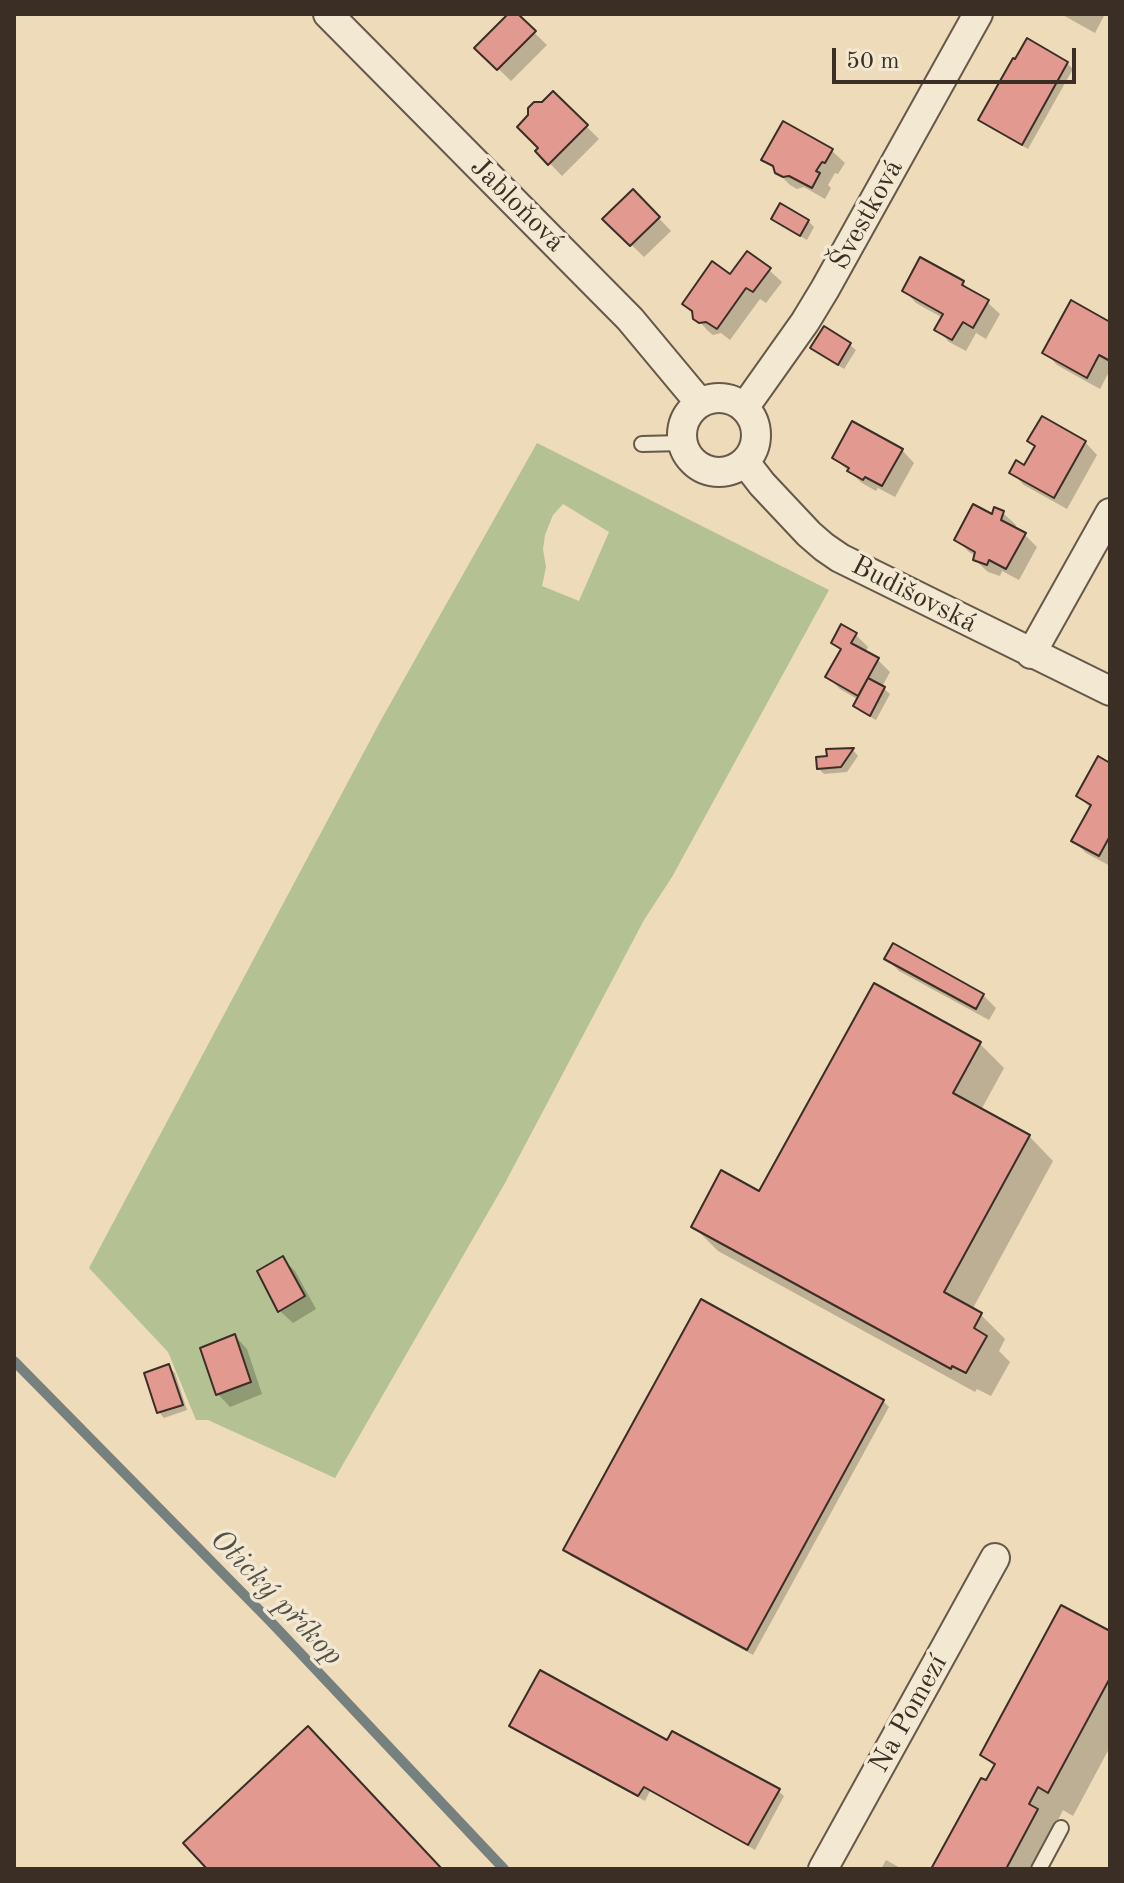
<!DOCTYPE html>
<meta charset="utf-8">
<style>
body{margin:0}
#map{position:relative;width:1124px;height:1883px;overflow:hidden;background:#eddbba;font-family:"Old Standard TT",serif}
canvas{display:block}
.frame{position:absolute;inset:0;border:16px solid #3a2e25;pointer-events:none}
.scale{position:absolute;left:832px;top:48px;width:244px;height:36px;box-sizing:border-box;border:4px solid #3a2e25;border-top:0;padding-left:10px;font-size:24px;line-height:28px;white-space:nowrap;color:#3a2e25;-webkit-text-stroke:6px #f3e8d2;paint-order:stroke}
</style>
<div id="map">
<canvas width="1124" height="1883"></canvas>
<div class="frame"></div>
<div class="scale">50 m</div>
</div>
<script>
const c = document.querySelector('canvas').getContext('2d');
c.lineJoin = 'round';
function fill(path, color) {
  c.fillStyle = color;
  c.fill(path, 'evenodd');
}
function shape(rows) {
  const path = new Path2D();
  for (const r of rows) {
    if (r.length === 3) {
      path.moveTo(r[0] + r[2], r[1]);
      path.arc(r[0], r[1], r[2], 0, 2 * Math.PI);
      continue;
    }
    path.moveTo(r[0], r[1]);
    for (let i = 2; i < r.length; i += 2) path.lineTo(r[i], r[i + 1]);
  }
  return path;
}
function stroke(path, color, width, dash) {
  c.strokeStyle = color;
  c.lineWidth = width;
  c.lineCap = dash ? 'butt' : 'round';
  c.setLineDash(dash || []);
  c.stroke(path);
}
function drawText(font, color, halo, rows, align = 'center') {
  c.font = font + ' "Old Standard TT",serif';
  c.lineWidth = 7;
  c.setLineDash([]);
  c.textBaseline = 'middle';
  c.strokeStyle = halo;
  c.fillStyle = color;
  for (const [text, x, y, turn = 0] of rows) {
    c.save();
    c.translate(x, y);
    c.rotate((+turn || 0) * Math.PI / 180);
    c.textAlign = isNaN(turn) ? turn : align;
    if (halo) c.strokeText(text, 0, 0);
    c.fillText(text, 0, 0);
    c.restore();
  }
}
fill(shape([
 [537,443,829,590,672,877,644,920,505,1183,335,1478,208,1420,196,1420,168,1352,89,1268,381,720],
 [563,504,609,532,579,601,542,586,546,567,543,549,545,535,553,515],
 [283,1256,305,1296,278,1312,257,1272],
 [235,1334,251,1382,216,1395,200,1348]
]), '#b4c193');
fill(shape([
 [511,14,515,14,547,45,511,81,477,48],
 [1061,14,1105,14,1095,33],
 [1016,62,1067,63,1073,69,1028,149,986,125,980,120],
 [553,93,599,139,562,176,538,151,541,148,542,104],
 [783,124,832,151,845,163,838,174,835,173,828,185,831,188,825,199,804,187,797,189,790,185,764,159],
 [633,191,671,231,644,257,605,219],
 [773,219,808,221,814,227,807,240,779,224],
 [769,270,782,282,766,303,760,299,730,340,721,333,713,335,708,331,684,304,730,277],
 [963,283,973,294,987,302,1000,314,986,339,976,333,966,351,949,342,937,329,943,318,916,303,904,290],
 [1110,324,1110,370,1100,389,1057,365,1045,352],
 [824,329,850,345,856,350,844,369,819,353],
 [1030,441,1085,442,1097,455,1067,509,1024,485,1012,473,1025,467,1036,447],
 [902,450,914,463,895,497,878,488,876,491,862,483,834,458],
 [1003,513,1016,525,1014,529,1025,535,1037,547,1019,580,1002,571,1000,576,988,572,975,560,976,556,969,552,956,539],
 [856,635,868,647,865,653,878,660,890,672,882,687,890,694,876,720,861,712,855,706,859,700,840,689,828,677,842,651,833,643],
 [853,750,858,756,847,772,824,774,818,768,829,758,829,751],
 [1110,765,1110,866,1086,853,1074,841,1091,809,1079,796],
 [887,959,983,995,996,1008,989,1020,899,971],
 [980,1044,1004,1068,981,1110,1029,1136,1053,1161,972,1310,981,1315,1005,1339,999,1351,1010,1362,991,1396,977,1389,975,1392,718,1251,693,1226,760,1194],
 [283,1259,295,1271,316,1309,293,1323,280,1311,260,1272],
 [235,1336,247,1349,262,1394,230,1407,218,1394],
 [169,1367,175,1373,187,1410,164,1418,159,1412],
 [883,1401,889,1407,753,1655,571,1556,566,1550],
 [1110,1634,1110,1747,1073,1816,1063,1810,1054,1828,1043,1869,933,1869,995,1767,982,1755],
 [512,1725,668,1742,778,1791,784,1796,755,1850,650,1791,645,1801,517,1731],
 [886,1860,902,1869,881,1869]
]), '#0003');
stroke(shape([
 [14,1361,270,1621,504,1869]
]), '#76817f', 10);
const building = shape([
 [508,14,518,14,536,31,497,70,474,48,508,14],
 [1027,38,1068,62,1022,145,978,120,1013,58,1015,59,1027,38],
 [553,91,588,125,548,165,535,151,538,148,517,127,528,115,528,108,534,102,542,102,553,91],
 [783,121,833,149,825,163,822,162,816,171,820,173,812,188,789,176,783,177,775,173,773,166,761,160,783,121],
 [633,189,660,217,630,246,602,219,633,189],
 [780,203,809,220,800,236,771,219,780,203],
 [747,251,771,268,753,292,746,288,717,329,706,322,699,323,693,319,692,311,682,304,712,261,730,274,747,251],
 [920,257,964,281,962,285,989,300,973,328,963,322,952,340,934,330,943,314,902,291,920,257],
 [1071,300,1110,322,1110,361,1099,355,1087,378,1042,353,1071,300],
 [824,326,851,343,838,365,810,348,824,326],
 [1042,416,1086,441,1054,498,1009,473,1016,460,1024,465,1035,446,1027,441,1042,416],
 [852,421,903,449,882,486,865,477,863,480,847,471,849,468,832,458,852,421],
 [973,504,992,514,994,507,1004,511,1001,520,1026,533,1006,569,989,560,987,565,973,560,975,552,954,540,973,504],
 [841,624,857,633,851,643,879,658,858,696,825,677,841,649,831,643,841,624],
 [868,678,885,687,870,716,853,706,868,678],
 [854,748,841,767,817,769,816,757,827,756,826,749,854,748],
 [1098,756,1110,763,1110,836,1099,856,1071,841,1091,805,1076,796,1098,756],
 [893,943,984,994,976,1009,884,959,893,943],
 [874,983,981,1042,953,1093,1030,1135,944,1292,982,1313,974,1328,987,1336,966,1373,952,1366,951,1369,691,1227,721,1170,759,1191,874,983],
 [283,1256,305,1296,278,1312,257,1271,283,1256],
 [701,1299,884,1400,747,1650,563,1550,701,1299],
 [235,1334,251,1382,216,1395,200,1348,235,1334],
 [169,1364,183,1405,157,1413,144,1373,169,1364],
 [1061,1605,1110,1631,1110,1678,1048,1793,1038,1787,1029,1804,1038,1809,1006,1869,931,1869,981,1778,986,1780,995,1764,980,1755,1061,1605],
 [540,1670,667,1740,672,1731,780,1789,748,1845,644,1787,638,1796,509,1726,540,1670],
 [308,1726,442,1869,207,1869,183,1843,308,1726]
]);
fill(building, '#e29990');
stroke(building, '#3a2e25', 2);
const service = shape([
 [642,444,682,443],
 [1039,1869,1061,1828]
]);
const minor = shape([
 [328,14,630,319,700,403],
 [719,435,37],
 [744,408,805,322,825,289,978,14],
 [745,462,762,484,809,534,824,547,840,558,1110,691],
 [1031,654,1110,513],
 [823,1869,995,1558]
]);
stroke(service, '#67594a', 18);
stroke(minor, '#67594a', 32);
stroke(service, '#f3e8d2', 14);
stroke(minor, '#f3e8d2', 28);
drawText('28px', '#3a2e25', '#f3e8d2', [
 ["Jabloňová",517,205,45],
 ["Švestková",867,215,-61],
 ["Budišovská",914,595,27],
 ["Na Pomezí",909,1714,-61]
]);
drawText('italic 30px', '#53504a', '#f3e8d2', [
 ["Otický příkop",276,1598,46]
]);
</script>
